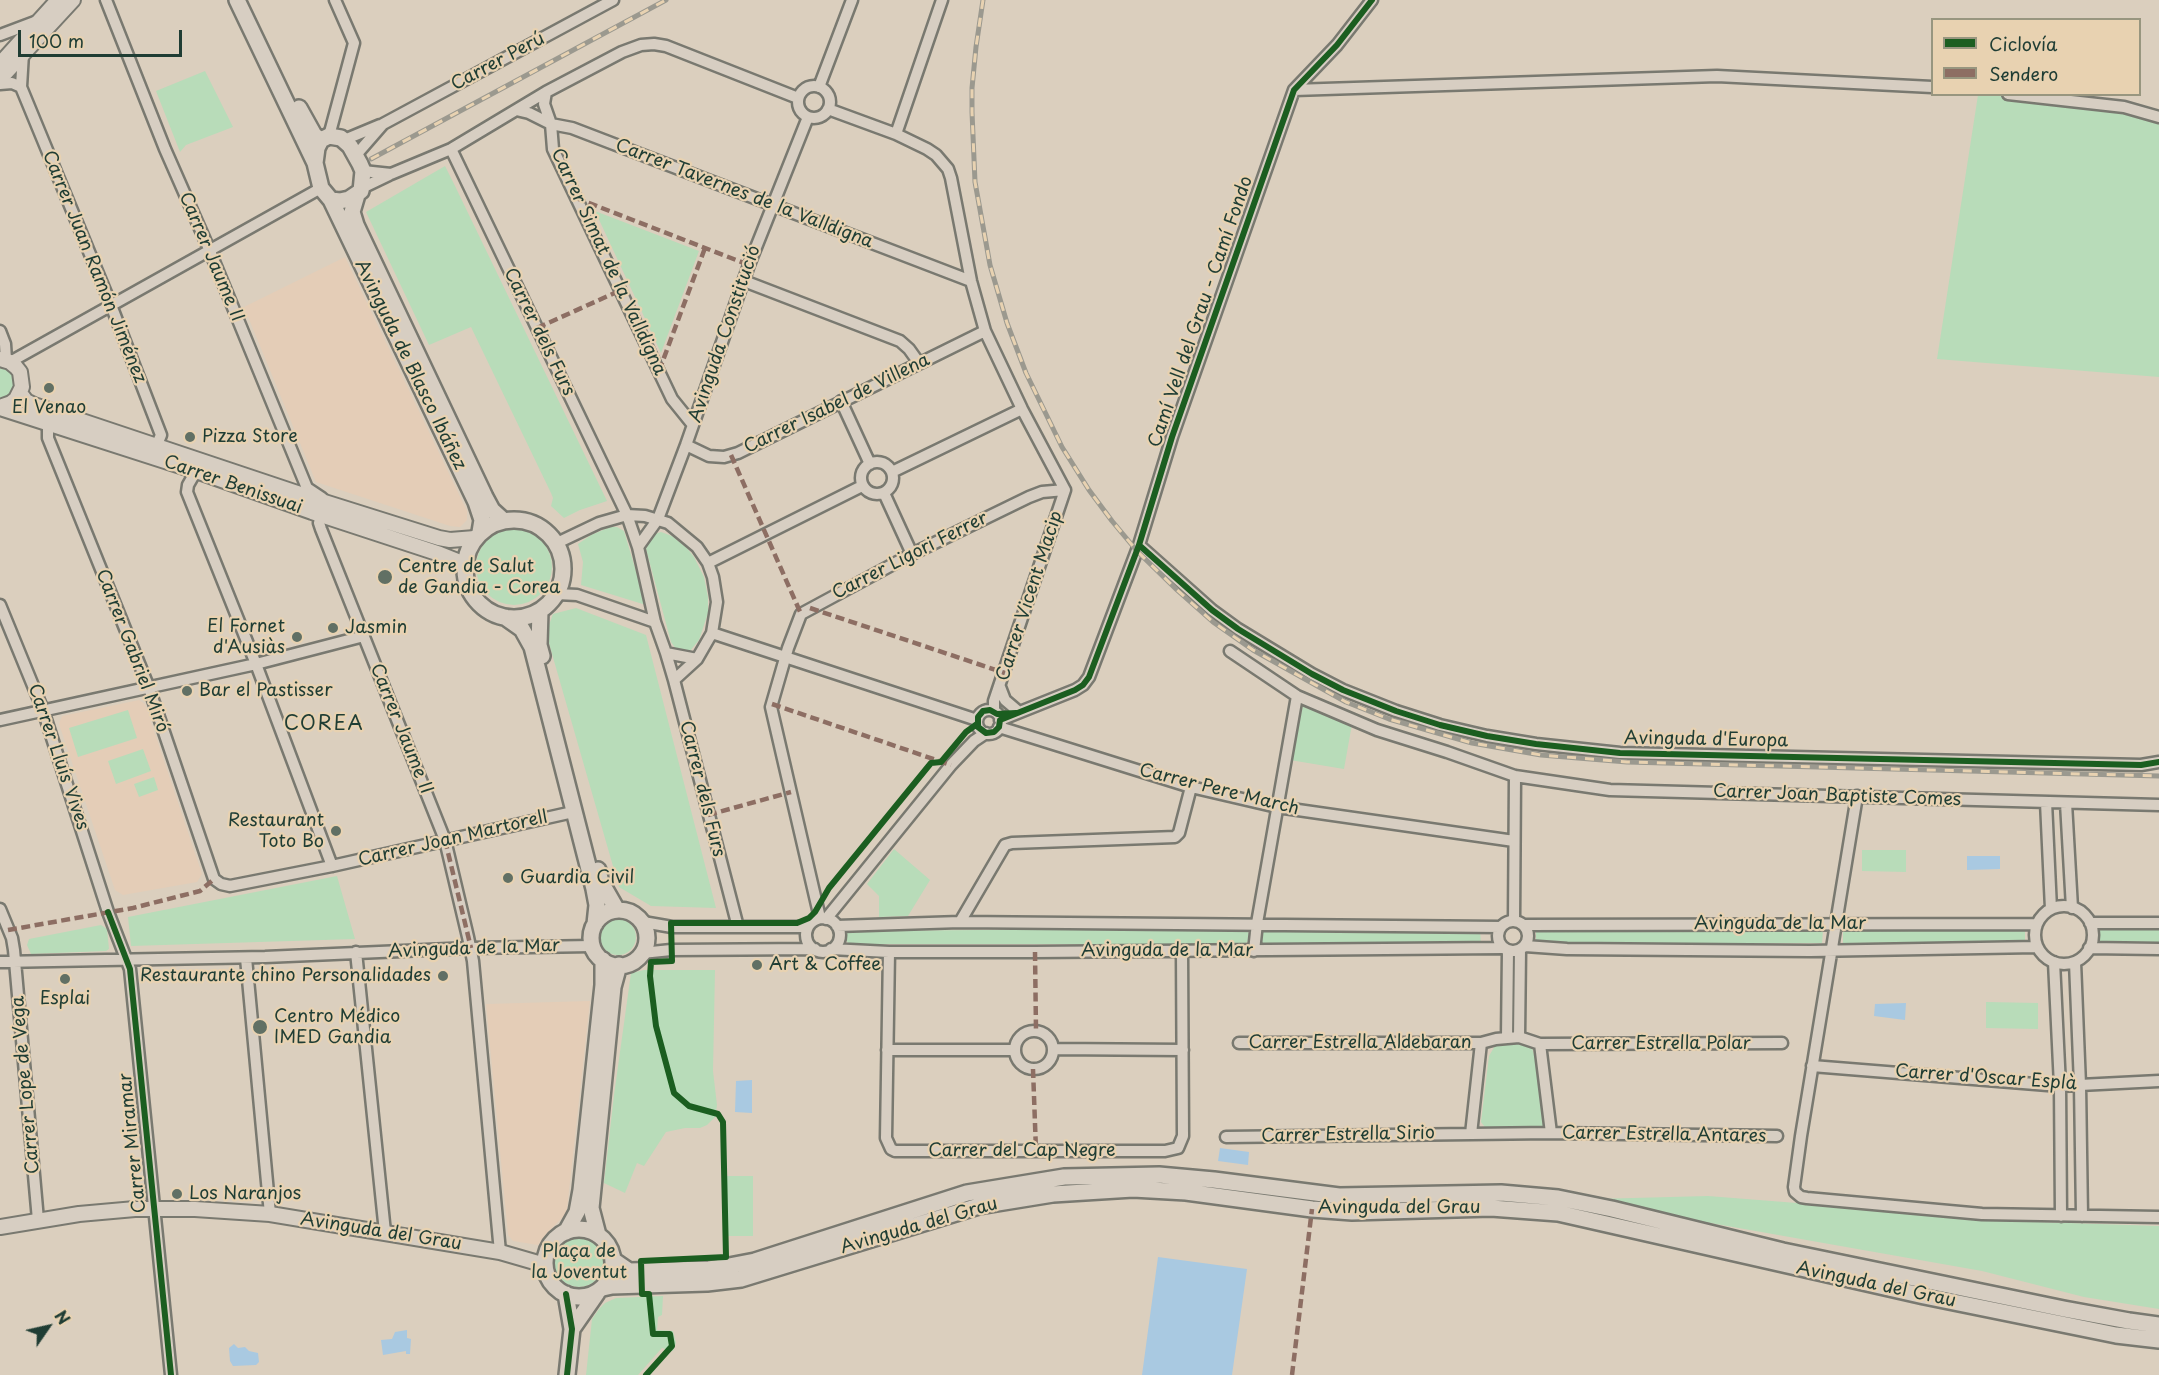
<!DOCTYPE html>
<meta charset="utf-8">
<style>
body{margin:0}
#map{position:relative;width:2159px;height:1375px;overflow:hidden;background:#dbcfbe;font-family:"Playpen Sans",sans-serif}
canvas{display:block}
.legend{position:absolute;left:1931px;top:18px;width:210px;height:78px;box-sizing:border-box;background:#e8d2b1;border:2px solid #98967f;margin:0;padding:8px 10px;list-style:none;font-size:18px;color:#1f3d34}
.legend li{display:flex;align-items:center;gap:12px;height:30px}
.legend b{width:30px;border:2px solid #98967f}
.north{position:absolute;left:18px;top:1297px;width:60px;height:60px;-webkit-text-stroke:4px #e8d2b1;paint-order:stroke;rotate:56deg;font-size:16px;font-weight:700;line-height:24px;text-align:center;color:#1f3d34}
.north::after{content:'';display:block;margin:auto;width:21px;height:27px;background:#1f3d34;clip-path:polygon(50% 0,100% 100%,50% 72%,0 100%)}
.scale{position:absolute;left:18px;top:30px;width:164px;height:27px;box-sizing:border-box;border:3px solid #1f3d34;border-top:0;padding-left:8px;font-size:18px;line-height:21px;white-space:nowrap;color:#1f3d34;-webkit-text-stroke:4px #e8d2b1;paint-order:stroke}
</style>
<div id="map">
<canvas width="2159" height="1375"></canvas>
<ul class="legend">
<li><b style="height:8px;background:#1b5e20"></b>Ciclovía</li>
<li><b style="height:8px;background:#8d6e63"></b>Sendero</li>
</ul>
<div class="north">N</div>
<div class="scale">100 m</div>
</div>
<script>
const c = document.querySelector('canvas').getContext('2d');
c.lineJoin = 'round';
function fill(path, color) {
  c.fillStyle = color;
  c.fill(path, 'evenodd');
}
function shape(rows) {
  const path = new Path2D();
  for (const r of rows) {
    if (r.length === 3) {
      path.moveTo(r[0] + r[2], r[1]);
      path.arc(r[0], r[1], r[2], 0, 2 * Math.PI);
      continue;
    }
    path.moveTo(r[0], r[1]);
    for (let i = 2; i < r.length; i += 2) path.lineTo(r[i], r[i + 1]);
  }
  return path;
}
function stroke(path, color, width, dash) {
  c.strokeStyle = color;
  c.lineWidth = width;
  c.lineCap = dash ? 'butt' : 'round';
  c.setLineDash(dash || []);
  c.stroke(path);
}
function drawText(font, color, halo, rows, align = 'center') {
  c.font = font + ' "Playpen Sans",sans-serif';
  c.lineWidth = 4.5;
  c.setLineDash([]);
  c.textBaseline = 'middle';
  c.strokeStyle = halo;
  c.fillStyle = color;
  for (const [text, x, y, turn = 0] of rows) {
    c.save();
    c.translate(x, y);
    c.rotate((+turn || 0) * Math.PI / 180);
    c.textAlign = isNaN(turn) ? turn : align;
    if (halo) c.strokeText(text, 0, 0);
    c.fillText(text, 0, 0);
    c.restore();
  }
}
fill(shape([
 [345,257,467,511,467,520,460,527,450,526,316,482,244,307],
 [139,700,145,704,202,874,197,882,123,895,115,890,59,724,62,716],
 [590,1001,567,1209,564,1216,546,1234,538,1245,513,1241,508,1235,486,1004]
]), '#e4cdb7');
fill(shape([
 [205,71,233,127,186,145,180,152,156,91],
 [1978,95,2008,95,2159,117,2159,377,1937,359],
 [445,166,455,186,607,501,580,510,564,518,551,506,553,498,551,493,471,327,429,345,366,212],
 [595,211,699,251,661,353],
 [0,367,10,372,15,381,15,387,10,396,0,401],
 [610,527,617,527,624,531,646,605,581,585,583,562,578,544,591,535],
 [514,567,38],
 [661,532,672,536,687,548,694,557,704,577,708,597,708,613,699,640,690,651,676,649,671,642,646,549,647,544,651,535],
 [576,608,646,635,716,908,651,906,619,887,546,633,553,614],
 [1303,705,1352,724,1344,769,1290,760],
 [128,710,137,738,78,757,69,728],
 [143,749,151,771,116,784,108,761],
 [154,777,158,790,139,797,134,784],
 [894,849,930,880,908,916,879,917,879,896,867,884],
 [1862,850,1906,850,1906,872,1862,871],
 [337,876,355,939,131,946,128,917],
 [618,937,18],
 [101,925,107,929,109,949,106,951,31,954,27,945,29,939],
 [1245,928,1249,933,1249,940,1245,944,849,944,845,939,845,931],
 [1262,929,1480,930,1481,943,1263,947,1257,944,1257,932],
 [1843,929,2025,929,2025,942,1843,943],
 [2159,929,2159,942,2095,943,2093,930],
 [1539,930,1823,930,1822,943,1536,943,1536,932],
 [644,970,715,970,713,1071,717,1105,716,1112,718,1114,707,1125,700,1128,685,1128,666,1132,644,1166,637,1163,625,1193,604,1183,614,1095,631,973],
 [1986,1002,2038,1003,2038,1029,1986,1028],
 [1515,1041,1531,1045,1539,1070,1546,1126,1542,1130,1488,1131,1481,1122,1489,1056,1496,1044],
 [726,1176,753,1176,753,1236,726,1236],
 [1708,1196,2038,1222,2159,1226,2159,1309,2084,1297,1982,1271,1682,1218,1595,1199],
 [579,1262,25],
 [663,1296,662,1315,658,1317,657,1330,673,1331,676,1343,673,1351,662,1348,638,1375,586,1375,592,1319,599,1309,605,1303,616,1298]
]), '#b8dcb9');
fill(shape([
 [1967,856,2000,856,2000,869,1967,870],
 [1906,1003,1905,1020,1874,1016,1875,1004],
 [752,1080,752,1113,735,1112,736,1081],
 [1220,1148,1249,1152,1248,1165,1218,1161],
 [1158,1257,1247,1269,1232,1375,1142,1375],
 [407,1330,407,1338,411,1339,410,1354,406,1354,406,1351,383,1355,381,1340,392,1339,395,1332],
 [234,1344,238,1348,245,1347,249,1351,258,1353,259,1362,256,1365,233,1366,230,1361,229,1348]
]), '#a9c9e1');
const minor = shape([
 [106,0,165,149,209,249,307,488,322,498],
 [0,35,40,20],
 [23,53,21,87,111,305,161,435,156,447],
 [0,84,12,83,21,87],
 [814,102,16],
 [819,87,852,0],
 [1294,90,1717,76,1932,87],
 [546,92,544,104,551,124,553,149,672,399,693,425],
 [2008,94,2124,107,2159,117],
 [828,109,896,134,927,149,936,155,948,169,951,178,971,281,985,331,1022,409,1065,490],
 [516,110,529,113,551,124,572,128,971,281],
 [896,134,942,0],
 [329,136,354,43,335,0],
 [344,140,380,125],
 [451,149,627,515,638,547,655,622,666,653,697,659],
 [356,155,383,124,613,0],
 [363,171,391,174,451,149,546,92,622,52,641,45,654,44,666,46,798,98],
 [362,188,389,175],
 [744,281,900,341,909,349,919,363],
 [0,331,5,344,6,360],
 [10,362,321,188],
 [841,401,870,464],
 [48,425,48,438,149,688,214,879,221,884,230,886,332,866,573,812],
 [686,445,709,456,724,457,738,453,985,331],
 [877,478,16],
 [196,471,188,485,187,492,256,664,332,866],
 [892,472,1022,409],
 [884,493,912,554],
 [321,515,319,523,321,529,445,840,468,937,473,961,500,1252],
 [557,543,599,523,627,515,645,516,668,523,697,547,708,563,713,577,717,602,712,633,697,659,674,680,738,927],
 [1139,545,1212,610,1238,629,1312,674,1343,690,1396,711,1440,725,1487,736,1536,744,1620,753,2141,765,2159,762],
 [638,547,658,519,686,445,749,265,808,117],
 [708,563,862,486],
 [557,594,577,595,655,622],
 [0,605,43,710,108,912,130,969,171,1375],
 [712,633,977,720],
 [1230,651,1297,696,1377,730,1447,752,1515,776,1610,790,2159,805],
 [666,653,674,680],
 [1000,687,1005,700,1019,712],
 [989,722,12],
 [994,711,994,701,1065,490],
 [0,720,256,664,364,636],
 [1000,720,1075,690,1083,685,1089,677,1139,545,1172,437,1294,90,1337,45,1372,0],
 [999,727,1191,787,1277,807,1514,841],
 [1857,796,1801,1136,1794,1187,1795,1192,1801,1197,1807,1198,1982,1214,2159,1217],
 [2046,802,2051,909],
 [2066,803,2072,908],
 [2064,935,29],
 [0,909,12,938,14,950,38,1220],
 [820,918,771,707,788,648,801,614,912,554,1029,497,1042,492,1065,490],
 [823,935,17],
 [826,919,951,765,974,741,986,733],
 [1513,936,15],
 [1514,921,1515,776],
 [643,922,672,927,808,927],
 [960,922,1005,845,1012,843,1175,837,1179,833,1191,787],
 [2090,923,2159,923],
 [1523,925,2037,924],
 [837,926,960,922,1501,927],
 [1525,946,1567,949,1810,951,2037,947],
 [2089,948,2159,949],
 [831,949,889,952,1035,952,1502,948],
 [1254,951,1257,923,1297,696],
 [356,952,385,1232],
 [889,952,886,1138,891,1149,895,1151,1165,1151,1178,1148,1183,1136,1182,951],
 [642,953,671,950,815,949],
 [246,958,270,1214],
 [0,962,265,957,471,948,592,946],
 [2054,962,2060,1086,2061,1216],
 [2075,962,2080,1085,2082,1216],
 [1034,1050,19],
 [1507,1037,1508,951],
 [1519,1037,1520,950],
 [1239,1043,1481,1043],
 [1540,1044,1551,1133,1471,1134,1481,1043,1496,1039,1519,1037,1540,1044,1782,1043],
 [1053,1049,1183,1050],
 [887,1050,1015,1050],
 [1812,1066,2060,1086,2159,1081],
 [1551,1133,1777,1136],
 [1226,1137,1471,1134]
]);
const tertiary = shape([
 [0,64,58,0],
 [0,79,73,0],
 [0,359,10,362,16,367,20,372,22,387,16,399,11,403,0,407],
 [20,393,26,401,34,405,318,500,439,538,450,540,475,538],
 [0,408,196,471,312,512,440,554,465,564],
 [0,1227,79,1214,135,1209,195,1209,270,1214,500,1252,545,1265]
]);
const secondary = shape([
 [237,0,315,163,321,188,331,200,340,201,349,199,361,191,363,171,360,164,350,146,341,138,329,136,321,140,317,148,315,163],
 [299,108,314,135,321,140],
 [357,195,352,212,356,225,485,497,492,510,503,520],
 [331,200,476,502,482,520,480,532],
 [514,569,49],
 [540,611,539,645,542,656],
 [505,617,522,629,532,647,594,889,597,905,595,924],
 [598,870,601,882,617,910],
 [619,938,28],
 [579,1263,34],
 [566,1232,577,1212,581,1190,603,985,603,960],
 [598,1235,591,1208,613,987,619,965],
 [613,1260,629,1271,709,1269,729,1266,755,1261,967,1193,1064,1177,1159,1175,1214,1180,1339,1196,1501,1193,1558,1198,1612,1209,1783,1251,2064,1309,2129,1321,2159,1325],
 [603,1288,612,1286,707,1283,741,1279,979,1206,1053,1194,1133,1189,1186,1192,1312,1209,1352,1212,1491,1208,1558,1213,1924,1296,2116,1335,2159,1340],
 [566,1294,572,1329,567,1375],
 [572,1329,597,1293]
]);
stroke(minor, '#797970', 15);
stroke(tertiary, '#797970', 18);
stroke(secondary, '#797970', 20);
stroke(minor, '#d7cec2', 10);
stroke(tertiary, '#d7cec2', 14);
stroke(secondary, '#d7cec2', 15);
const rail = shape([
 [983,0,976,47,972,88,972,112,975,182,990,265,1007,323,1026,373,1062,447,1089,490,1112,521,1137,551,1177,590,1213,622,1253,650,1346,702,1389,719,1472,743,1541,755,1627,762,2159,776],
 [371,159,666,0]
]);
stroke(rail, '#9b998f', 5);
stroke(rail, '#e8d2b1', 3, [9]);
stroke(shape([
 [576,198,749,265],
 [537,328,619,291],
 [659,371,705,248],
 [731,455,801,614],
 [810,608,1005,673],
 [772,704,951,765],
 [708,815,791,792],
 [445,840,471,948],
 [8,930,133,908,200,891,214,879],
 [1035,952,1036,1031],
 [1033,1069,1036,1151],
 [1292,1375,1312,1209]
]), '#8d6e63', 4.5, [9, 4.5]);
stroke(shape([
 [1139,545,1212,610,1238,629,1312,674,1343,690,1396,711,1440,725,1487,736,1536,744,1620,753,2141,765,2159,762],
 [1016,713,997,714,990,710,983,711,978,717,978,727,986,733,994,732,999,727,1000,720,1075,690,1083,685,1089,677,1139,545,1172,437,1294,90,1337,45,1372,0],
 [108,912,130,969,171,1375],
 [566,1294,572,1329,567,1375],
 [646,1375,672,1346,670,1334,653,1334,649,1294,642,1294,641,1261,726,1257,723,1122,718,1114,689,1106,674,1093,656,1026,650,976,651,962,672,961,671,923,797,923,809,918,815,912,829,888,931,763,941,762,966,732,977,724]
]), '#1b5e20', 6);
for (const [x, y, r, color] of [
 [49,388,6,"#617064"],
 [190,437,6,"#617064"],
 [385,577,8,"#617064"],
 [333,628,6,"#617064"],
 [297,637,6,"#617064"],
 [187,691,6,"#617064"],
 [336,831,6,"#617064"],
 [508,878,6,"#617064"],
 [757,965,6,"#617064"],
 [443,976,6,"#617064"],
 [65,979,6,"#617064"],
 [260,1027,8,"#617064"],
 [177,1194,6,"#617064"]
]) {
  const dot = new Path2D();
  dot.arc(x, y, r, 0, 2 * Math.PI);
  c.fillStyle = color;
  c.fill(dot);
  stroke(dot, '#e8d2b1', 2);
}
drawText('18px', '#1f3d34', '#e8d2b1', [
 ["Carrer Perú",498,62,-28],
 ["Carrer Tavernes de la Valldigna",744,194,21],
 ["Carrer Jaume II",211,257,67],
 ["Carrer Simat de la Valldigna",608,262,65],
 ["Carrer Juan Ramón Jiménez",94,267,68],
 ["Camí Vell del Grau - Camí Fondo",1201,312,-71],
 ["Carrer dels Furs",539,332,64],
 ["Avinguda Constitució",725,334,-71],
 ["Avinguda de Blasco Ibáñez",410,365,64],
 ["Carrer Isabel de Villena",837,404,-26],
 ["Carrer Benissuai",233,485,19],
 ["Carrer Ligori Ferrer",910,556,-27],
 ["Carrer Vicent Macip",1030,596,-72],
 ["Carrer Gabriel Miró",132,651,69],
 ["Carrer Jaume II",401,729,68],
 ["Avinguda d'Europa",1706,740,1],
 ["Carrer Lluís Vives",58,757,71],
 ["Carrer dels Furs",702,789,76],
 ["Carrer Pere March",1219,790,14],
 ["Carrer Joan Baptiste Comes",1837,796,2],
 ["Carrer Joan Martorell",453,839,-13],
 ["Avinguda de la Mar",1780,924],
 ["Avinguda de la Mar",474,949,-2],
 ["Avinguda de la Mar",1167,951],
 ["Carrer Estrella Aldebaran",1360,1043],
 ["Carrer Estrella Polar",1661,1044],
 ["Carrer d'Oscar Esplà",1986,1078,4],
 ["Carrer Lope de Vega",26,1085,-95],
 ["Carrer Estrella Sirio",1348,1135,-1],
 ["Carrer Estrella Antares",1664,1135,1],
 ["Carrer Miramar",133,1143,-96],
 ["Carrer del Cap Negre",1022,1151],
 ["Avinguda del Grau",1399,1208],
 ["Avinguda del Grau",919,1226,-16],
 ["Avinguda del Grau",381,1232,9],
 ["Avinguda del Grau",1876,1285,12]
]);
drawText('18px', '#1f3d34', '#e8d2b1', [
 ["El Venao",49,408,"center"],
 ["Pizza Store",202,437],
 ["Centre de Salut",398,567],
 ["de Gandia - Corea",398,588],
 ["El Fornet",285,627,"right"],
 ["d'Ausiàs",285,648,"right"],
 ["Jasmin",345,628],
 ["Bar el Pastisser",199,691],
 ["Restaurant",324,821,"right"],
 ["Toto Bo",324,842,"right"],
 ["Guardia Civil",520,878],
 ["Art & Coffee",769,965],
 ["Restaurante chino Personalidades",431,976,"right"],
 ["Esplai",65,999,"center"],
 ["Centro Médico",274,1017],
 ["IMED Gandia",274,1038],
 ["Los Naranjos",189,1194]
], 'left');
drawText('18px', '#25453a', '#e8d2b1', [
 ["Plaça de",579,1252],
 ["la Joventut",579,1273]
]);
c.letterSpacing = '1.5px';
drawText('20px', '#1f3d34', '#e8d2b1', [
 ["COREA",324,724]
]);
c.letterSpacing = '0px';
</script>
